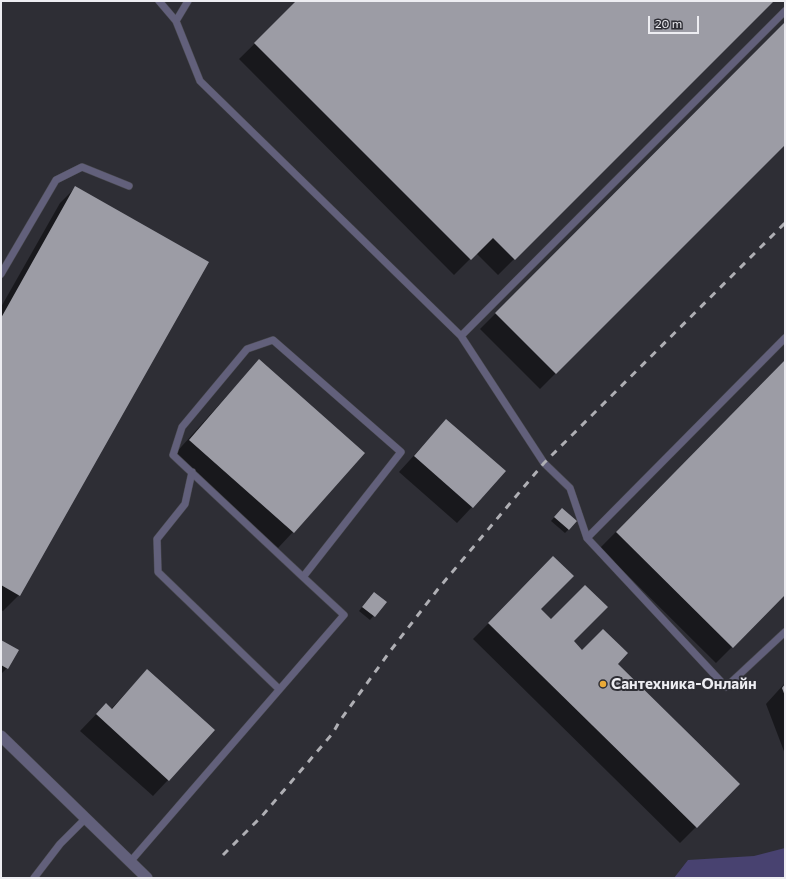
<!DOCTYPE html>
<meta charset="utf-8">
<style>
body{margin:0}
#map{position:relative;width:786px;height:879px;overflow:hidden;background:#2e2e35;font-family:Commissioner,sans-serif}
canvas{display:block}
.frame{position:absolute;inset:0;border:2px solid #ededf2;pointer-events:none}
.scale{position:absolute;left:648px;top:16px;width:51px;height:18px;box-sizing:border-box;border:2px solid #ededf2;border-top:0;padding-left:5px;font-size:12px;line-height:14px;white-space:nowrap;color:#ededf2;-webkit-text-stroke:3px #2e2e35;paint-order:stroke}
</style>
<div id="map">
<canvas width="786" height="879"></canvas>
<div class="frame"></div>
<div class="scale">20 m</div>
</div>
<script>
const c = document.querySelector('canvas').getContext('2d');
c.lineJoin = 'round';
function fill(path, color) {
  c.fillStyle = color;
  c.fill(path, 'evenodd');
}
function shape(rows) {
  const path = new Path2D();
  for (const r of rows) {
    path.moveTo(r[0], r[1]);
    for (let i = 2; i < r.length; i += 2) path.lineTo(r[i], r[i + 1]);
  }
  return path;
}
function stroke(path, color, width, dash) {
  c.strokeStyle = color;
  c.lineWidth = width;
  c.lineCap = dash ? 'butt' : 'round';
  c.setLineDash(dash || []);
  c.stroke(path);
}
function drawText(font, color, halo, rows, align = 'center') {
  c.font = font + ' Commissioner,sans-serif';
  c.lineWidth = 4;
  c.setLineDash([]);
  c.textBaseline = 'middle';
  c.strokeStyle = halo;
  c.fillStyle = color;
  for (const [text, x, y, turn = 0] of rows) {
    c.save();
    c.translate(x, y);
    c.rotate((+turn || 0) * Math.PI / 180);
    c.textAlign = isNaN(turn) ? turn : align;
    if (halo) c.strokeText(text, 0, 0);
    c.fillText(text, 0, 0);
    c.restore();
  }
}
fill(shape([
 [785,848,785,878,674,878,688,860,754,856]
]), '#484270');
fill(shape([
 [298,1,773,1,498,275,476,253,454,275,239,59],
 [785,24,785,143,540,389,480,329],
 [75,188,19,595,3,611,1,610,1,307,60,203],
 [259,361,293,532,278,548,173,456,244,377],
 [785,361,785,594,716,663,600,548],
 [446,420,472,507,457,523,399,472],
 [558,513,569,529,565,533,551,521],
 [554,557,540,609,582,651,616,664,739,784,680,843,473,639],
 [370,597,385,602,370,620,359,611],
 [1,641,7,668,1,674],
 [147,670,168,780,153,796,80,731,106,704,111,709],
 [785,683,785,754,766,704]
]), '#0007');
fill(shape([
 [296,1,774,1,515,260,493,238,471,260,254,43],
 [785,22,785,145,556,374,495,313],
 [75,186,209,262,20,596,1,585,1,318],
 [259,359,365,453,294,533,189,440],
 [785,360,785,595,733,648,616,532],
 [446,419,506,471,473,508,414,456],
 [562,508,577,521,569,530,554,517],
 [553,556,574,576,541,609,551,619,585,585,608,607,574,641,582,650,603,629,628,653,618,664,740,784,697,828,488,623],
 [374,592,387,602,375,617,362,607],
 [1,640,19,650,8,669,1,665],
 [147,669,215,730,169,781,96,714,106,703,112,709],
 [785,684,785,696,782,688]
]), '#9c9ca5');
const service = shape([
 [159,1,176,21,200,81,461,336],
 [785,11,461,336,544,463,570,488,587,538,726,687,785,632],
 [176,21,188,1],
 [1,274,56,180,82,167,129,186],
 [192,472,185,504,157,539,158,572,279,689],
 [587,538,785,338],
 [130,862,344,615,303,577,173,455,182,427,247,349,273,340,401,452,303,577],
 [34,878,60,844,86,818]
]);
const minor = shape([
 [1,736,147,878]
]);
stroke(service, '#49494f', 8);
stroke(minor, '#49494f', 12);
stroke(service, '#62607b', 7);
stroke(minor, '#62607b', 11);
stroke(shape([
 [223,855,262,816,333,733,339,722,391,650,438,589,544,463,785,223]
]), '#afafb4', 3, [7, 7]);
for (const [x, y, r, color] of [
 [603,684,4,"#eaaa38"]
]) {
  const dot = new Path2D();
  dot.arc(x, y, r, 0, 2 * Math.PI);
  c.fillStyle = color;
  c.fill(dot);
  stroke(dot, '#2e2e35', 1.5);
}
drawText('bold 15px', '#ededf2', '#2e2e35', [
 ["Сантехника-Онлайн",611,684]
], 'left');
</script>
